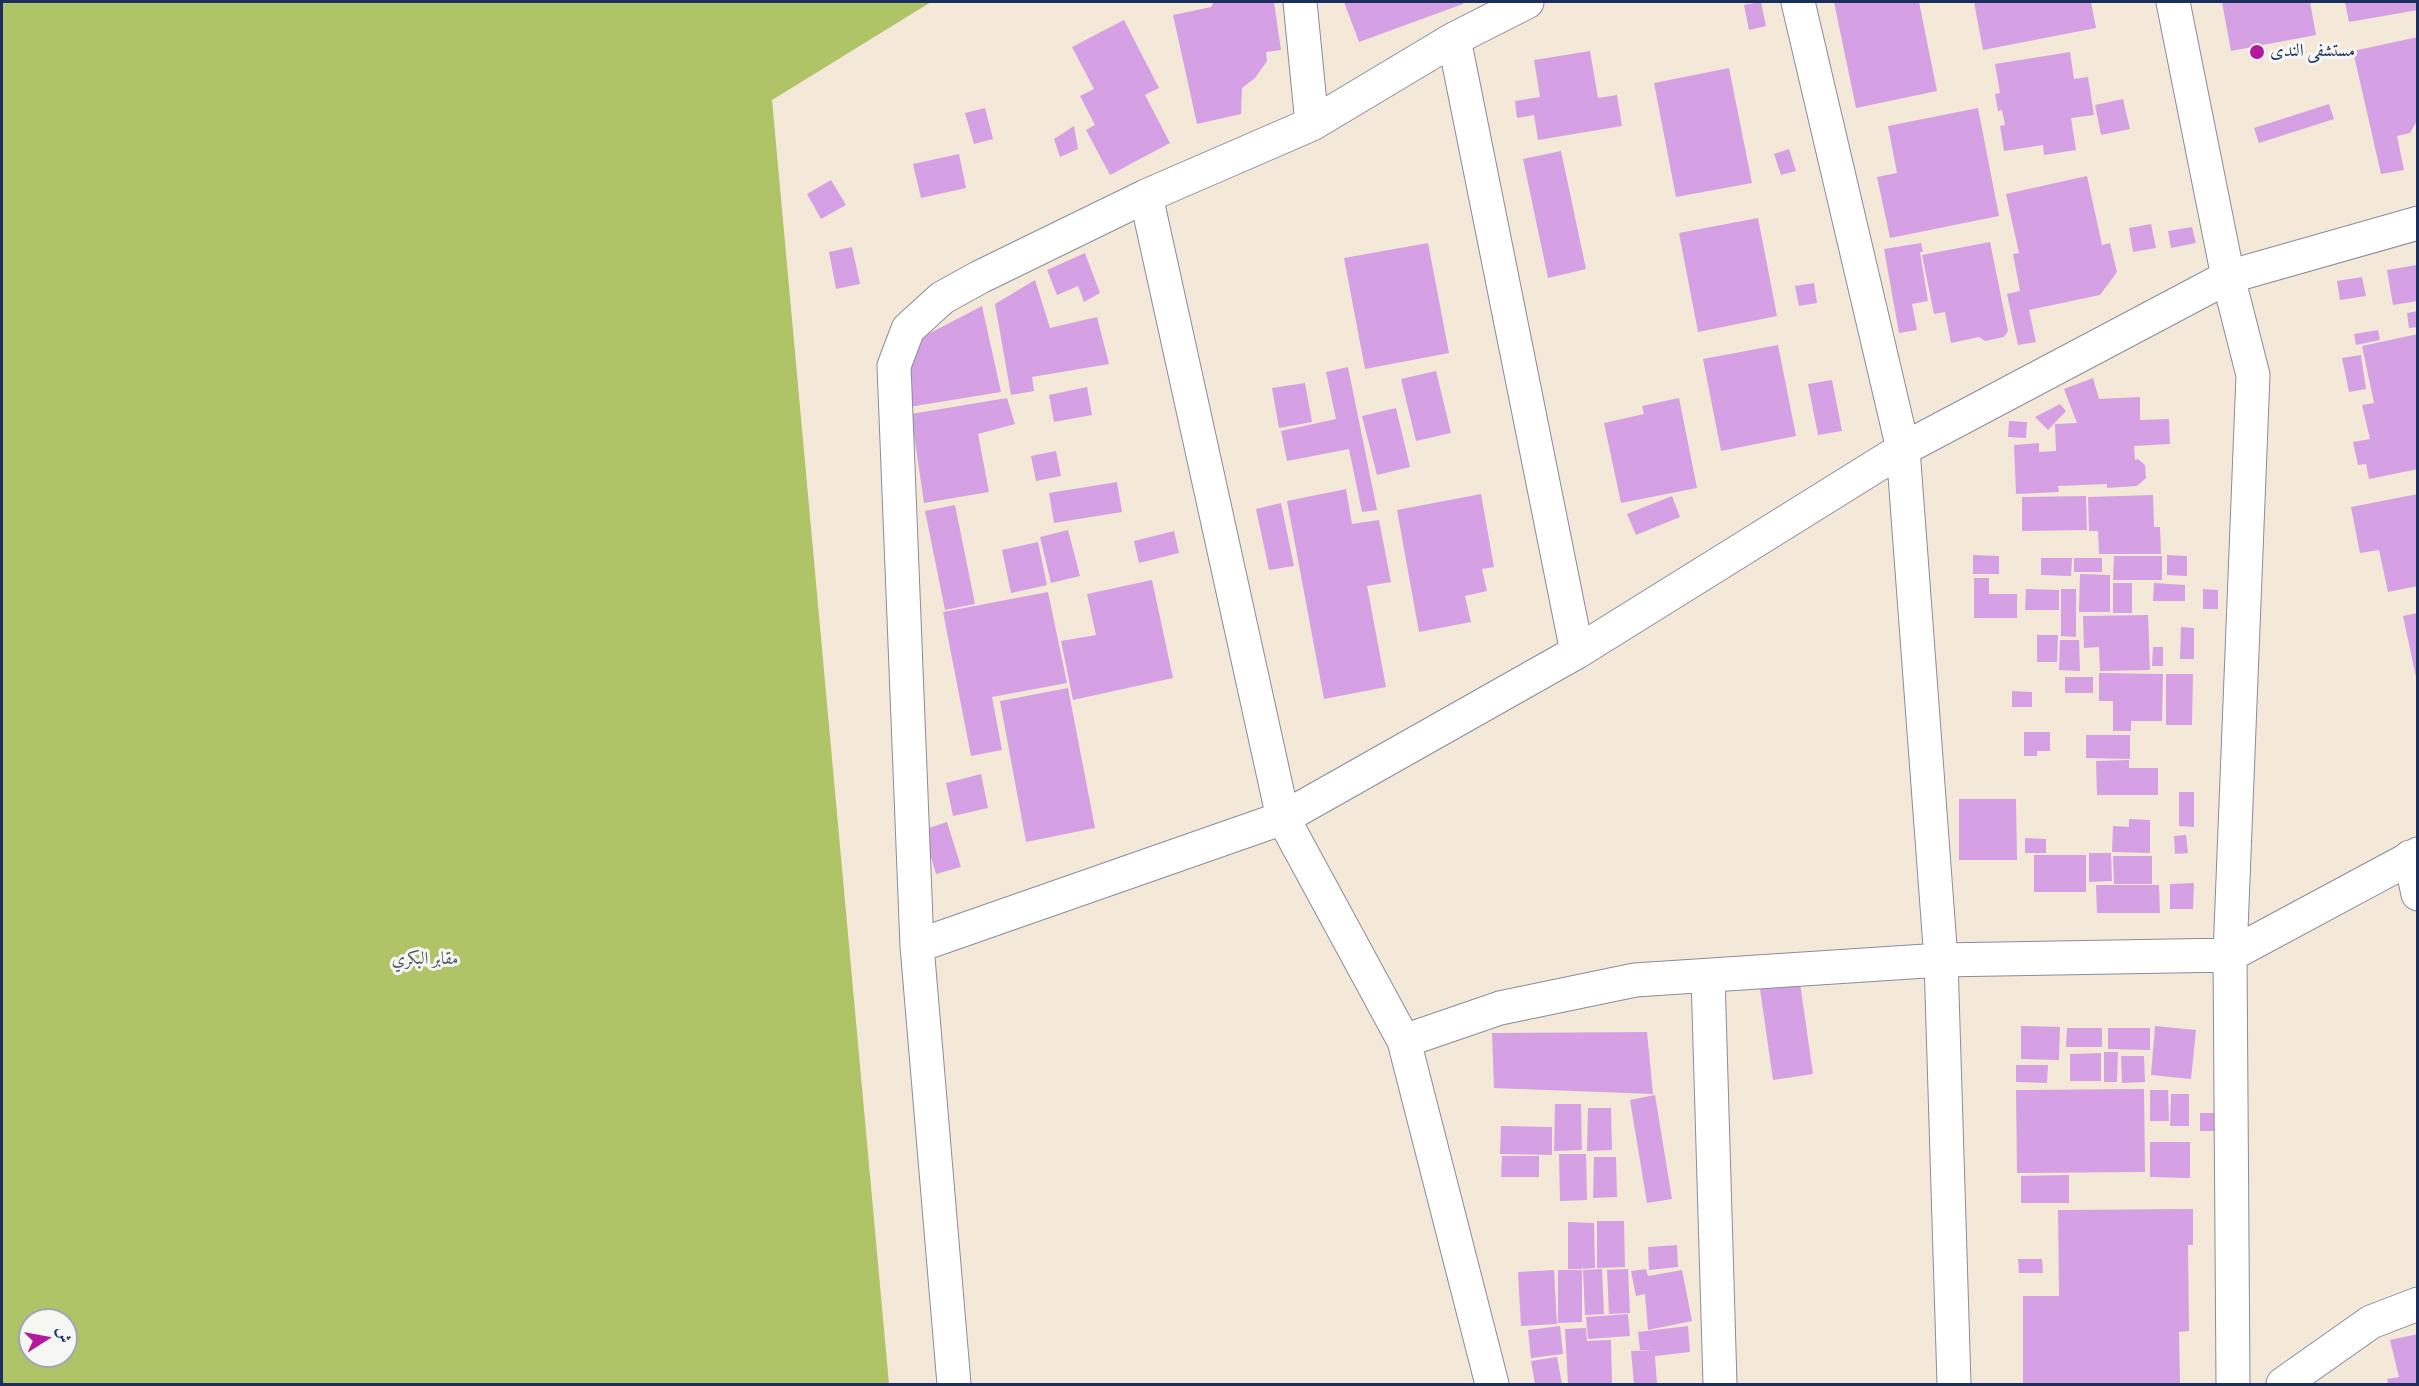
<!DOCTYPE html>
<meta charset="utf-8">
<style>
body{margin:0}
#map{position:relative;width:2419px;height:1386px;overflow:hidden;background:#f4e9d9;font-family:Alegreya,Amiri,serif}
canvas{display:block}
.frame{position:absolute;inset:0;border:3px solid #1b2f5e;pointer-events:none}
.north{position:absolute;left:18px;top:1308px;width:60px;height:60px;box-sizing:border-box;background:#f6f6f2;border:2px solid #9ea6b7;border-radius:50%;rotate:79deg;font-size:16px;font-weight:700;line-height:24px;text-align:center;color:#1b2f5e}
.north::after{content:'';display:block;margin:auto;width:21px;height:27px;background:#b5179e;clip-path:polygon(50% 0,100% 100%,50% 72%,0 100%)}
</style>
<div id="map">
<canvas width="2419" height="1386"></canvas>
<div class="frame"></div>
<div class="north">ش</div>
</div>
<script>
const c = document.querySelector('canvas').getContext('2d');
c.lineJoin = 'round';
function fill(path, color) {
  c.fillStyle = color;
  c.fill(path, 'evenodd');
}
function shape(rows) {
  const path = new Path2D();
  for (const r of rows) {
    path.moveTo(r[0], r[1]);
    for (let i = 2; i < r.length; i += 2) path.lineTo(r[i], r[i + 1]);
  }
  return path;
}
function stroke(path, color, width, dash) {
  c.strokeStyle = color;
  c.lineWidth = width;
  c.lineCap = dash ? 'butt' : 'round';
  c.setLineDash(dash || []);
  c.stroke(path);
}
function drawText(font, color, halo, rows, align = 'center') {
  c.font = font + ' Alegreya,Amiri,serif';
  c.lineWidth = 6;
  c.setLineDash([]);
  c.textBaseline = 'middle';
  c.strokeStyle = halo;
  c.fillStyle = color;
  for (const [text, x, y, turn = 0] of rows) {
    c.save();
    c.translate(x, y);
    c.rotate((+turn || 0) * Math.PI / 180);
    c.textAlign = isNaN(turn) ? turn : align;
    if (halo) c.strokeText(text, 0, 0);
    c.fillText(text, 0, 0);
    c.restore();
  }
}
fill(shape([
 [2,2,931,2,772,100,889,1384,2,1384],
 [30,1320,66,1320,66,1356,30,1356]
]), '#afc367');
fill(shape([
 [1214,2,1274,2,1281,50,1266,52,1267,61,1255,78,1242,88,1241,114,1197,124,1173,15,1211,7],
 [1344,2,1463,2,1463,4,1359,42],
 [1761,2,1766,26,1749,30,1744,5],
 [1834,2,1919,2,1937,91,1856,108],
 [1974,2,2091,2,2096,28,1983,50],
 [2222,2,2310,2,2316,35,2231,51],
 [2345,2,2418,2,2418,10,2349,22],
 [1124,20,1159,88,1145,95,1170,143,1110,175,1086,130,1095,125,1080,96,1094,89,1072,47],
 [2418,37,2418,119,2410,133,2397,136,2404,170,2381,174,2353,51],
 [1590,51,1598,98,1617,95,1622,126,1538,140,1534,115,1517,118,1515,101,1540,97,1534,60],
 [2070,52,2074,79,2088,77,2094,115,2071,118,2076,150,2044,155,2043,145,2004,151,2000,126,2005,125,2002,110,1998,111,1995,94,2000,93,1995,64],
 [1729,68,1752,183,1676,197,1654,83],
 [2123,99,2130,129,2101,135,2095,105],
 [2329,104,2334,119,2259,143,2254,128],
 [985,108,993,139,974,144,965,113],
 [1978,108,1999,216,1890,238,1877,177,1897,173,1888,126],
 [1074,126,1078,149,1060,157,1054,139],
 [1789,149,1796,171,1781,175,1774,154],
 [1561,151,1586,269,1548,278,1523,159],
 [959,154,966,188,921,198,913,164],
 [2087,176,2102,245,2110,243,2117,272,2100,295,2029,310,2036,342,2018,345,2007,294,2020,291,2013,254,2019,253,2006,194],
 [831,180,846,205,821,219,807,194],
 [1758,218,1777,316,1698,332,1679,233],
 [2151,224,2156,248,2133,252,2129,228],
 [2192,227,2196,243,2171,248,2168,231],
 [1990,242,2008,331,2004,337,1985,341,1979,337,1951,343,1945,312,1934,314,1922,255],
 [1428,243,1449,353,1365,369,1344,258],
 [1921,243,1923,252,1920,252,1928,301,1912,304,1917,330,1899,333,1884,249],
 [852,247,860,284,836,289,829,252],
 [1085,253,1100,293,1084,302,1078,286,1057,295,1047,270],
 [2417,265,2418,301,2393,305,2387,270],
 [2362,277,2366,296,2340,300,2337,281],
 [1035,280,1050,328,1097,317,1109,364,1032,377,1034,391,1011,395,995,304],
 [1814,283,1817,303,1799,306,1795,286],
 [982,306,1001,392,909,407,905,346],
 [2418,311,2418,327,2409,328,2407,313],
 [2378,330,2380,340,2356,345,2354,334],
 [2418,334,2418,469,2369,479,2366,464,2358,465,2353,442,2370,439,2362,405,2374,403,2362,346],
 [1778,345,1796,436,1721,451,1703,359],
 [2361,355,2366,389,2349,392,2342,358],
 [1348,367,1377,510,1362,512,1349,449,1287,461,1281,431,1336,419,1326,372],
 [1436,371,1451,433,1416,441,1401,379],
 [2093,378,2099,399,2140,397,2140,420,2169,419,2170,444,2134,446,2135,460,2138,459,2145,465,2146,478,2137,486,2107,488,2107,484,2058,486,2059,492,2016,494,2014,445,2039,443,2039,452,2056,451,2055,424,2077,423,2064,389],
 [1832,380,1842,431,1818,435,1808,384],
 [1305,383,1312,422,1279,428,1272,388],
 [1087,387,1092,415,1054,422,1049,395],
 [1007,398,1015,424,978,434,989,492,924,503,911,414],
 [1679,398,1697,488,1621,503,1604,423,1644,414,1642,406],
 [2060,404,2066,411,2048,430,2035,417],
 [1396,408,1410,467,1377,475,1362,416],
 [2009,421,2027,422,2026,438,2008,437],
 [1056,451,1061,476,1036,481,1031,456],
 [1117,482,1122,512,1054,523,1049,493],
 [1346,489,1352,524,1379,520,1391,582,1367,586,1386,687,1324,699,1287,501],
 [1481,494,1494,567,1482,569,1487,591,1465,596,1471,622,1419,632,1397,510],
 [2418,494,2418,586,2388,592,2379,550,2360,553,2351,507],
 [2153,495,2154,527,2160,527,2161,554,2099,554,2098,531,2089,531,2088,497],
 [1672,496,1680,517,1636,535,1627,514],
 [2086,496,2087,530,2022,531,2022,497],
 [1281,503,1294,566,1269,570,1256,509],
 [955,505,975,604,945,610,925,511],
 [1068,530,1080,576,1051,583,1040,537],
 [1174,531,1179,553,1139,563,1134,541],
 [1038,542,1047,585,1011,593,1002,550],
 [1973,555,1999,556,1999,574,1973,574],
 [2167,555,2187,556,2187,576,2167,575],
 [2114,556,2162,556,2162,580,2113,580],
 [2041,558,2072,558,2071,576,2041,575],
 [2074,558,2102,558,2102,572,2074,572],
 [2080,574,2110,575,2110,612,2079,612],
 [1974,578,1989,578,1989,594,2017,594,2017,618,1974,618],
 [1152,580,1173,678,1073,700,1061,641,1096,635,1087,594],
 [2113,583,2132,583,2132,613,2113,613],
 [2154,583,2185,585,2185,601,2153,601],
 [2026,589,2059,590,2059,610,2025,610],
 [2061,589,2076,589,2076,637,2061,636],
 [2203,589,2218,590,2218,609,2203,609],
 [1048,592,1067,683,992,697,1002,750,971,756,943,612],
 [2418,613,2418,681,2417,682,2403,616],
 [2148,615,2150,670,2100,671,2099,647,2084,648,2083,616],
 [2181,627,2194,628,2194,659,2180,659],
 [2037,635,2058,635,2057,662,2037,662],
 [2060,640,2079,640,2080,671,2059,670],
 [2153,647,2163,647,2163,666,2152,666],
 [2099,673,2163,674,2162,721,2131,721,2131,731,2113,731,2113,701,2099,701],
 [2166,674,2193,674,2192,725,2166,725],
 [2065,677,2093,677,2093,693,2065,693],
 [1068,688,1095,828,1026,842,1000,701],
 [2012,691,2032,692,2032,707,2012,707],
 [2024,732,2050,732,2050,751,2037,751,2037,756,2024,756],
 [2086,735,2130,735,2130,759,2086,758],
 [2129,760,2129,768,2158,768,2158,795,2097,795,2096,761],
 [981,774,988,808,953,816,946,783],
 [2179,792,2194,792,2194,827,2179,826],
 [1959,799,2016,799,2017,860,1959,860],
 [2129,819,2150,820,2150,853,2112,852,2113,826,2129,827],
 [947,822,961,867,936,874,923,830],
 [2186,835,2188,853,2175,854,2174,836],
 [2025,838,2046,839,2046,853,2025,853],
 [2089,853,2111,853,2112,881,2089,882],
 [2034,855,2086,855,2086,892,2034,892],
 [2113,856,2152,856,2152,884,2114,884],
 [2194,883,2193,909,2170,909,2170,884],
 [2096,885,2159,885,2160,913,2097,913],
 [1800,983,1813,1074,1773,1080,1760,989],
 [2021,1026,2060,1027,2059,1060,2021,1059],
 [2155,1026,2196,1030,2191,1079,2151,1075],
 [2067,1028,2102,1028,2102,1047,2066,1047],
 [2108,1028,2150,1028,2150,1050,2108,1049],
 [1647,1032,1653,1094,1494,1088,1492,1033],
 [2104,1052,2118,1052,2117,1082,2104,1082],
 [2101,1053,2101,1081,2070,1081,2070,1054],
 [2121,1056,2144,1056,2145,1082,2122,1083],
 [2016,1065,2048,1065,2047,1083,2016,1082],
 [2144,1089,2145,1172,2017,1173,2016,1090],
 [2150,1090,2168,1090,2169,1121,2150,1121],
 [2171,1094,2189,1094,2189,1126,2170,1126],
 [1655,1095,1672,1199,1647,1203,1630,1100],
 [1555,1104,1581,1104,1582,1150,1554,1151],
 [1588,1108,1611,1108,1612,1150,1587,1151],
 [2200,1113,2228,1113,2228,1131,2200,1131],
 [1501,1126,1552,1127,1552,1155,1500,1154],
 [2150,1142,2190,1142,2190,1178,2150,1177],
 [1559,1154,1586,1154,1587,1200,1560,1201],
 [1502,1156,1539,1156,1539,1177,1501,1177],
 [1594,1157,1616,1157,1617,1197,1593,1198],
 [2069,1175,2069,1203,2021,1203,2021,1176],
 [2193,1209,2193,1245,2188,1245,2189,1331,2179,1332,2180,1384,2023,1384,2023,1296,2059,1296,2058,1210],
 [1597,1221,1624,1221,1625,1267,1597,1268],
 [1568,1222,1594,1223,1595,1268,1583,1269,1582,1266,1582,1269,1568,1269],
 [1677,1245,1678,1267,1649,1270,1648,1247],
 [2018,1259,2042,1259,2043,1273,2019,1273],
 [1602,1269,1604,1314,1585,1315,1583,1270],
 [1628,1269,1630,1313,1609,1314,1607,1270],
 [1646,1269,1648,1276,1682,1270,1692,1321,1648,1330,1645,1294,1636,1296,1631,1271],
 [1554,1270,1557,1324,1521,1326,1518,1272],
 [1558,1270,1582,1270,1582,1322,1558,1323],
 [1628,1314,1630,1336,1588,1339,1586,1317],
 [1560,1326,1563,1354,1531,1358,1528,1330],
 [1688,1326,1690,1352,1655,1356,1657,1384,1634,1384,1631,1351,1655,1350,1640,1350,1638,1332],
 [1586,1328,1587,1341,1611,1340,1612,1384,1568,1384,1565,1329],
 [2418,1334,2418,1384,2388,1384,2387,1379,2399,1377,2390,1340],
 [1557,1357,1562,1384,1535,1384,1531,1361]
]), '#d5a1e4');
const minor = shape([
 [1300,2,1312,124],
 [1798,2,1903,449,1941,960,1954,1384],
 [2173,2,2228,277,2253,375,2230,955,2233,1384],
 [1454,39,1577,652],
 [1146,196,1283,818,1404,1041,1492,1384],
 [2410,857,2418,894],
 [917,946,894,366,908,329,942,298,980,277,1146,196,1312,124,1454,39,1527,2],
 [1708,976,1720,1384],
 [1404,1041,1500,1008,1635,980,1941,960,2230,955,2418,854],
 [954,1384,917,946,1283,818,1577,652,1903,449,2228,277,2418,223],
 [2283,1384,2371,1322,2418,1304]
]);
stroke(minor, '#888c9c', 35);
stroke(minor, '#fff', 33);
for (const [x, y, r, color] of [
 [2257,52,8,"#b5179e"]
]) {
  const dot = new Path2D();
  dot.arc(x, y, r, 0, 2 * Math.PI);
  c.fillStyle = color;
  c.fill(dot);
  stroke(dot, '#f6f6f2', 2);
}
drawText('18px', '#1b2f5e', '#f6f6f2', [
 ["مستشفى الندى",2270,52]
], 'left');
drawText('18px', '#475b61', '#f6f6f2', [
 ["مقابر البكري",425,960]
]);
</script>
